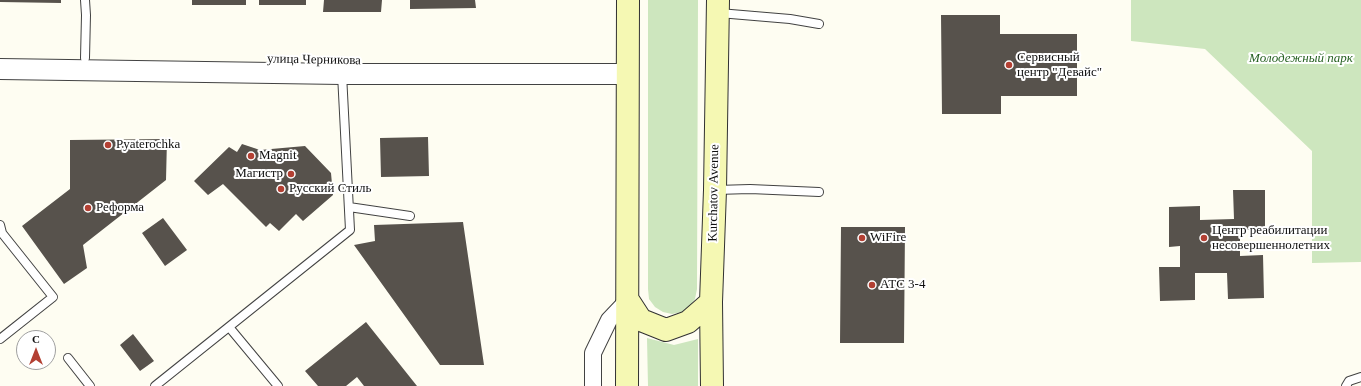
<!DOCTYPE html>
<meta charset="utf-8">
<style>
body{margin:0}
#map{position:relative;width:1361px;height:386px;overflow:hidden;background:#fefdf2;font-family:Georgia,serif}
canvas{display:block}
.north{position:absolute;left:16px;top:330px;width:40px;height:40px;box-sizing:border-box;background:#fff;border:1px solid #9f9f9f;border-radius:50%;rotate:0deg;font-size:11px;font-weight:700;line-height:16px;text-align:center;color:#0f0f0f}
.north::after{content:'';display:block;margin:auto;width:14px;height:18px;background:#b34033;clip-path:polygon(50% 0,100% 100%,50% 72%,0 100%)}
</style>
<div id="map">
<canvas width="1361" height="386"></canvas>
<div class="north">С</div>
</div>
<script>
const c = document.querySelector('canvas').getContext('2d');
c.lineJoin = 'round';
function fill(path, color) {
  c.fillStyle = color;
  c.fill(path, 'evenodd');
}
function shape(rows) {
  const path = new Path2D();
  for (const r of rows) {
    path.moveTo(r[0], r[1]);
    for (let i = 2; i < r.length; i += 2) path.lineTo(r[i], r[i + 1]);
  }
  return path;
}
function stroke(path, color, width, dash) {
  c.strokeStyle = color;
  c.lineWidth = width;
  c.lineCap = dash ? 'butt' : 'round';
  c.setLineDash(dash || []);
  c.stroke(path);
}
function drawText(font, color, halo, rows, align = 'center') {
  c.font = font + ' Georgia,serif';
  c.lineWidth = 4;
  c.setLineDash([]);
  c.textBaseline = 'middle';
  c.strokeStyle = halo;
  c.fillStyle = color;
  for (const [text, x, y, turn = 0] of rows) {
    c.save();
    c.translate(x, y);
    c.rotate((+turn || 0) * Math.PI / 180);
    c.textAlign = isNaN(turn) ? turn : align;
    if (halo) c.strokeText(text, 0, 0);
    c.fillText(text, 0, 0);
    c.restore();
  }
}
fill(shape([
 [648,0,698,0,697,289,695,299,689,307,682,312,672,314,663,312,655,307,649,299,648,289],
 [1131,0,1361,0,1361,262,1312,263,1312,151,1205,49,1131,41],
 [647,338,674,345,698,339,698,386,648,386]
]), '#cde6be');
fill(shape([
 [0,0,61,0,61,3,0,2],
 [192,0,246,0,246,5,192,5],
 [259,0,306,0,306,5,259,5],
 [324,0,382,0,381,12,323,12],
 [410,0,475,0,476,8,410,9],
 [941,15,1000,15,1000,34,1077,34,1077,96,1001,96,1001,114,942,114],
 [428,137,429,176,381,177,380,138],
 [167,139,166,180,83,245,87,268,64,284,22,226,70,189,70,140],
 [242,144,260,150,305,146,331,173,333,195,303,221,296,214,279,231,270,223,266,227,223,184,208,195,194,181,229,147,237,152],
 [1233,190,1265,190,1265,230,1240,230,1240,256,1263,255,1264,298,1228,299,1227,273,1195,273,1195,300,1160,301,1159,267,1180,267,1180,246,1169,247,1169,207,1200,206,1200,220,1234,219],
 [163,218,187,250,165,266,142,233],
 [463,222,484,365,440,365,354,245,375,241,374,225],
 [841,227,905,227,904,343,840,343],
 [366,322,417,386,364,386,357,377,346,386,318,386,305,371],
 [133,334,154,361,140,371,120,345]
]), '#57524c');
const service = shape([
 [85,0,86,15,85,58],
 [719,13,790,19,819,24],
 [716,190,750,189,819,192],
 [349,207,410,216],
 [0,225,2,233,53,297,0,339],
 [229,327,278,386],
 [68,358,90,386],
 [155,386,350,230,342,74],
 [1346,386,1349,381,1361,377]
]);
const minor = shape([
 [593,386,593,353,609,320,628,300]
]);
const tertiary = shape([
 [0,69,342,74,628,74]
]);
const secondary = shape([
 [628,300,641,320,666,330,688,322,711,302],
 [627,386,628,0],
 [712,386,711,302,715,190,718,0]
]);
stroke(service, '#424242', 10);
stroke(minor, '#424242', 18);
stroke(tertiary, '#424242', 22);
stroke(secondary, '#313131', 24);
stroke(service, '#fff', 8);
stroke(minor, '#fff', 16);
stroke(tertiary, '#fff', 20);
stroke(secondary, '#f5f8b3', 22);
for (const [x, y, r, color] of [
 [1009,65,4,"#b34033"],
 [108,145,4,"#b34033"],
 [251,156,4,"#b34033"],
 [291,174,4,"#b34033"],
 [281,189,4,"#b34033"],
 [88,208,4,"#b34033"],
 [862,238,4,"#b34033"],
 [1204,238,4,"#b34033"],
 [872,285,4,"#b34033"]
]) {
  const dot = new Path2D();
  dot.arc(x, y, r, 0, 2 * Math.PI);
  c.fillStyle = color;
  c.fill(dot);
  stroke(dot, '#fff', 1.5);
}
drawText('13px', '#0f0f0f', '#fff', [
 ["Сервисный",1017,58],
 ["центр \"Девайс\"",1017,73],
 ["Pyaterochka",116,145],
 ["Magnit",259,156],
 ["Магистр",283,174,"right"],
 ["Русский Стиль",289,189],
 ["Реформа",96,208],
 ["Центр реабилитации",1212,231],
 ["несовершеннолетних",1212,246],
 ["WiFire",870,238],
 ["АТС 3-4",880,285]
], 'left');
drawText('italic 13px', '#286224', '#fff', [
 ["Молодежный парк",1301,59]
]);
drawText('13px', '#0f0f0f', '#fff', [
 ["улица Черникова",314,60,1],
 ["Kurchatov Avenue",714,193,-89]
]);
</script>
